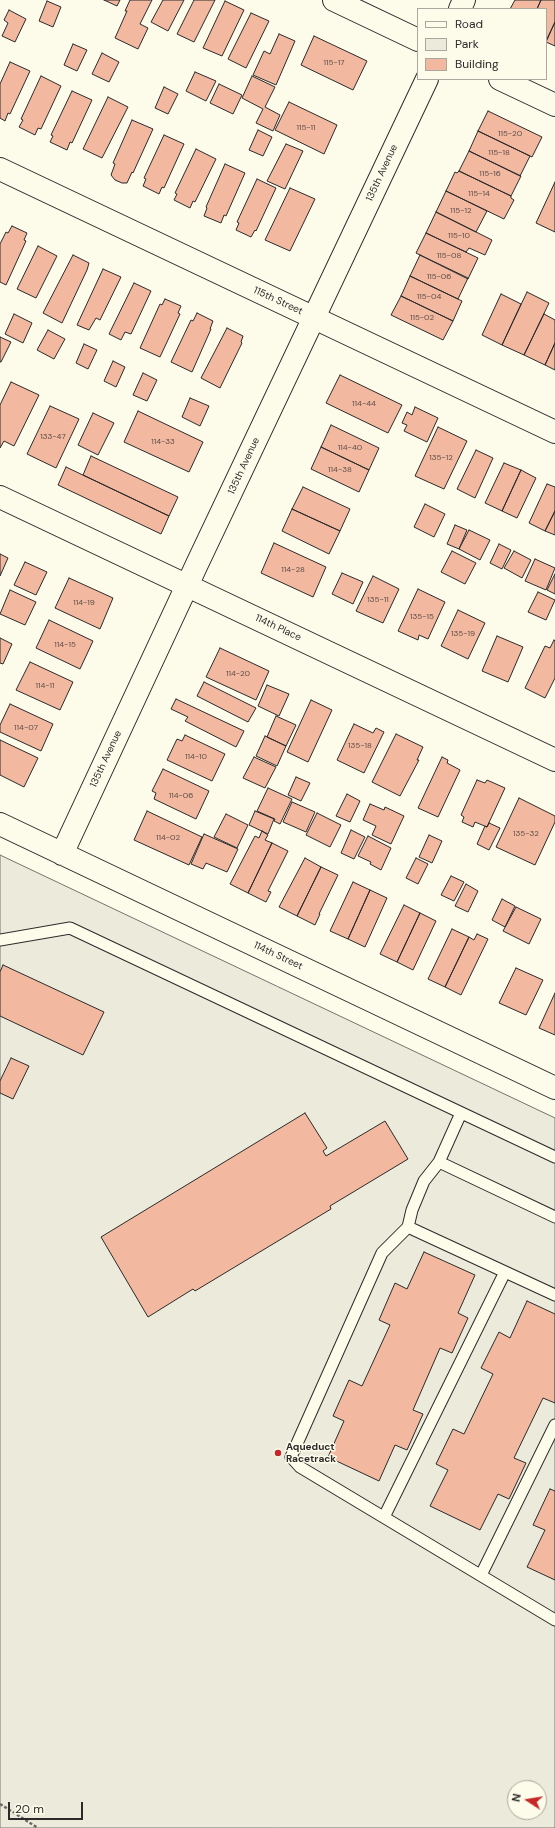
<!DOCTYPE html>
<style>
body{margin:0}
#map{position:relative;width:555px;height:1828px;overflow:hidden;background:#fdfbea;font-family:"DM Sans",sans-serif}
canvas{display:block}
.legend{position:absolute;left:417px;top:8px;width:130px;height:72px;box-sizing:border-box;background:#fdfbea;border:1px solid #a9a89e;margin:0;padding:5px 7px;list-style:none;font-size:12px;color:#2b2b2b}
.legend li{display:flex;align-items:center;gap:8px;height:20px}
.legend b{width:20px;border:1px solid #a9a89e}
.north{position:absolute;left:507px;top:1780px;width:40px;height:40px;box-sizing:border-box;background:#fdfbea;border:1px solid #a9a89e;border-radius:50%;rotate:282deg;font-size:11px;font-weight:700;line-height:16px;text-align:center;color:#2b2b2b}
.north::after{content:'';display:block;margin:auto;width:14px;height:18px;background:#c62828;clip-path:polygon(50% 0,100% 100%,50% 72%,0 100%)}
.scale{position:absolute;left:8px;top:1802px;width:75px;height:18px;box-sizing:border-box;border:2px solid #2b2b2b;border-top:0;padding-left:5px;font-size:12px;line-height:14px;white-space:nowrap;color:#2b2b2b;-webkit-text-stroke:3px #fdfbea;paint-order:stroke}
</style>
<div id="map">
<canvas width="555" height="1828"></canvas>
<ul class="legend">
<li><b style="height:5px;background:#fdfbea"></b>Road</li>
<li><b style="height:11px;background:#ecebdb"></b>Park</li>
<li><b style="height:11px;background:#f2b8a0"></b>Building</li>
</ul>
<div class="north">N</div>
<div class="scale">20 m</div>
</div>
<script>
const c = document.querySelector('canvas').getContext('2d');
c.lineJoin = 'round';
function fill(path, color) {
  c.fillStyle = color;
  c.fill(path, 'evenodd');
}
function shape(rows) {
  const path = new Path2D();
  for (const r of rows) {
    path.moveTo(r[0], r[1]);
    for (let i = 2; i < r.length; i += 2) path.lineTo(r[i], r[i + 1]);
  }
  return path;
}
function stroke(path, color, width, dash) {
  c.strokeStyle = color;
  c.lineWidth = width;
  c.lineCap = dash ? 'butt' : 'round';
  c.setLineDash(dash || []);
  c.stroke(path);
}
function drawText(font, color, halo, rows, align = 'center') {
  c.font = font + ' "DM Sans",sans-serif';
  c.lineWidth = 3;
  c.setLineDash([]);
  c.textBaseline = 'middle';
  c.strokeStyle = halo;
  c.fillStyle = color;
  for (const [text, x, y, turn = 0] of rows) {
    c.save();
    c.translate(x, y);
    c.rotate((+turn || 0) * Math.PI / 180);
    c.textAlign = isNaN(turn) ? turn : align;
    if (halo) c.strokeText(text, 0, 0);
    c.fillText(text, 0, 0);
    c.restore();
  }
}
const green = shape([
 [0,855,555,1118,555,1828,0,1828,0,855],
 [515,1788,539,1788,539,1812,515,1812,515,1788]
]);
fill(green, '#ecebdb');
stroke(green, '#74746e', 1);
const building = shape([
 [104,0,120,0,117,6,104,0],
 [130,0,152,0,140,24,148,28,138,49,115,38,127,11,125,11,130,0],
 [163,0,184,0,168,31,151,22,163,0],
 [194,0,215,0,194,42,177,34,194,0],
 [515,0,541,0,537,9,510,9,515,0],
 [541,0,555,0,555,22,546,41,546,9,537,9,541,0],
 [47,1,61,7,53,27,39,21,47,1],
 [225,1,244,10,222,56,203,48,225,1],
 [9,10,26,19,15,42,2,36,8,23,4,20,9,10],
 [251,13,269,21,246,68,228,59,251,13],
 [555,22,555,46,546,42,555,22],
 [279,34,295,41,276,85,253,75,264,51,270,54,279,34],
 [314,36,367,61,353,90,301,65,314,36],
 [73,44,87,50,77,71,64,65,73,44],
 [102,53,119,62,109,82,92,74,102,53],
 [10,62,30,71,10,114,8,113,5,121,0,118,0,84,10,62],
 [195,72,216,81,206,101,186,91,195,72],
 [41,76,61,86,41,129,38,128,35,135,19,127,23,120,21,119,41,76],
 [252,76,275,87,265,107,280,115,273,131,256,123,263,109,242,98,252,76],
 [219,84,242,95,233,114,210,103,219,84],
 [164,87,178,94,168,114,155,108,164,87],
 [72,91,92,100,72,143,70,142,67,150,50,142,53,136,51,135,72,91],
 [108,97,128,107,102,158,83,149,108,97],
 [289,102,337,125,324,154,275,130,289,102],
 [488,111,542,137,532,157,478,131,488,111],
 [132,120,153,129,133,173,132,172,127,183,122,183,115,180,111,175,115,164,113,163,132,120],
 [258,130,272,137,263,156,249,150,258,130],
 [478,131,530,156,520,176,469,151,478,131],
 [164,135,184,144,164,188,162,187,159,194,143,186,146,179,144,178,164,135],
 [286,144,303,151,285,189,267,181,286,144],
 [196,149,216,159,195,202,193,201,190,208,174,200,177,194,175,193,196,149],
 [469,151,521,176,511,196,459,171,469,151],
 [225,164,245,173,226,216,224,215,221,223,204,216,207,208,206,207,225,164],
 [459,171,511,196,511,198,514,200,504,219,446,191,455,172,457,173,459,171],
 [257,179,276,188,256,231,255,230,251,237,236,230,239,223,237,222,257,179],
 [555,182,555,232,536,223,555,182],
 [290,188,315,199,290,251,265,240,290,188],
 [446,191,487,211,476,232,436,212,446,191],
 [436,212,492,240,485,255,469,248,466,252,426,233,436,212],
 [12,226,27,233,24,240,26,241,6,285,0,282,0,244,6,232,8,233,12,226],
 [426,233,478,258,468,279,416,253,426,233],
 [38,246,57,256,36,298,17,289,38,246],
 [73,255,89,263,87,270,62,323,43,313,73,255],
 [420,255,468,278,458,299,410,276,420,255],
 [103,269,121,277,100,320,96,318,89,330,77,325,103,269],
 [410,276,462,301,453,321,401,296,410,276],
 [134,283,151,291,131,334,125,332,121,340,109,334,134,283],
 [527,292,549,303,524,355,502,345,527,292],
 [501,294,521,304,502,345,482,335,501,294],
 [401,296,453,321,443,340,391,315,401,296],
 [165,299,181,306,178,313,180,314,160,357,140,348,160,304,162,305,165,299],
 [197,313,213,321,210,329,211,329,192,372,171,362,191,320,193,321,197,313],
 [14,314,32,323,23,343,5,334,14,314],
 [544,314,555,320,555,343,545,365,524,355,544,314],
 [227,328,243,336,241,342,242,343,220,388,201,378,227,328],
 [48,330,65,339,54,359,37,350,48,330],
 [0,337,11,342,1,362,0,362,0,337],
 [555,343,555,370,545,365,555,343],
 [84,344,97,350,88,369,76,363,84,344],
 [113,361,125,367,116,387,104,381,113,361],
 [143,373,157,380,147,401,133,395,143,373],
 [340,375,402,405,388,433,326,403,340,375],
 [11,382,39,395,14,446,4,441,0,448,0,405,11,382],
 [190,398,209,406,200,426,182,417,190,398],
 [50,406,79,419,56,468,27,454,50,406],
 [415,407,438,418,427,442,404,431,407,425,402,423,407,412,412,415,415,407],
 [138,411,203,442,189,472,124,442,138,411],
 [93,413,114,423,98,455,78,445,93,413],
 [331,425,379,448,369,470,321,447,331,425],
 [438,427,467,441,444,489,415,476,438,427],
 [321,447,369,470,359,492,311,469,321,447],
 [476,450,493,458,475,498,457,489,476,450],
 [91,456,178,497,169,516,83,475,91,456],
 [504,463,521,470,502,511,485,503,504,463],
 [66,467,169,516,161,534,58,485,66,467],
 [521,470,536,478,517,518,502,511,521,470],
 [547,484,555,487,555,511,545,531,529,523,547,484],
 [303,487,350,509,340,531,292,509,303,487],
 [425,504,445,514,434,537,414,527,425,504],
 [292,509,340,531,329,554,282,531,292,509],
 [555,511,555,535,545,531,555,511],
 [455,525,467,530,459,549,447,544,455,525],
 [469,530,490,540,480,560,459,549,469,530],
 [274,543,326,567,313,597,261,573,274,543],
 [499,544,511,550,502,569,490,563,499,544],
 [452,551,476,563,465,584,441,572,452,551],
 [514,551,531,560,522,578,504,568,514,551],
 [0,554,8,558,0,576,0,554],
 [535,559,555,568,546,590,525,581,535,559],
 [25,562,47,572,36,595,14,585,25,562],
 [342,573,363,582,353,604,332,594,342,573],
 [555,574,555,594,547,590,555,574],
 [373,576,399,589,383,623,356,611,373,576],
 [69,578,113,598,100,629,55,608,69,578],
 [418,589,445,602,428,639,419,635,418,640,398,631,418,589],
 [10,590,36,602,25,625,0,614,10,590],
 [538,592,555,600,546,620,528,612,538,592],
 [458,610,485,623,468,659,441,646,458,610],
 [49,620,93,641,80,669,36,648,49,620],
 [497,636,523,647,508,682,482,671,497,636],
 [0,638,12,644,3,664,0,663,0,638],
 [554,640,555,641,555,678,545,698,525,688,545,646,550,648,554,640],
 [220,648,269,671,256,700,206,677,220,648],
 [30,662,73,682,60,710,16,690,30,662],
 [204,682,256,708,248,722,197,696,204,682],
 [267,685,289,694,279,716,258,706,267,685],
 [176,699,244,731,236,747,185,721,188,717,171,709,176,699],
 [311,700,332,710,308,762,287,752,311,700],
 [10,704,53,724,41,751,0,732,0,725,10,704],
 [276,716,296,725,286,746,267,737,276,716],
 [354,724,373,733,376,728,384,732,364,773,337,760,354,724],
 [396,734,423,747,417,760,419,760,400,796,372,782,396,734],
 [185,735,225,754,212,781,167,760,177,739,182,741,185,735],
 [265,736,286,746,277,766,256,756,265,736],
 [0,740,38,758,24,787,0,775,0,740],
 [254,757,276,767,265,788,243,778,254,757],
 [442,757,448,760,447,763,460,770,438,817,418,808,442,757],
 [163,769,209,791,196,819,154,799,156,793,152,791,163,769],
 [296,777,310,783,301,801,288,795,296,777],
 [477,780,485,783,487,780,505,788,487,827,475,822,473,827,462,822,464,817,461,815,477,780],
 [268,788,292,799,280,824,274,821,275,819,257,811,268,788],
 [347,794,360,801,350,822,336,816,347,794],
 [519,798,555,816,555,822,535,865,496,847,519,798],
 [292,802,315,812,306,832,283,822,292,802],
 [370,804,384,810,385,807,404,816,391,844,372,835,376,826,363,820,370,804],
 [147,811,202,837,189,865,134,840,147,811],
 [255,811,274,819,268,834,249,825,255,811],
 [317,813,341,825,330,847,306,835,317,813],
 [226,814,248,825,237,848,214,837,226,814],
 [489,823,500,828,489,850,477,844,485,826,487,827,489,823],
 [351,830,365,837,354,859,341,853,351,830],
 [262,831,268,835,265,840,272,843,248,893,230,884,255,836,259,838,262,831],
 [204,834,238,849,227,872,206,863,203,869,191,864,204,834],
 [429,835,442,841,432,863,419,857,429,835],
 [368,836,391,848,381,870,370,864,371,862,358,856,368,836],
 [272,843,288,851,268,891,271,892,266,902,248,893,272,843],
 [305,858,321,867,297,916,279,907,305,858],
 [416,858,428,864,418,884,406,878,416,858],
 [321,867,338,875,319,914,320,914,315,925,297,916,321,867],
 [451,876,464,882,454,901,441,895,451,876],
 [353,882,370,890,348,939,330,931,353,882],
 [466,884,478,891,468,912,455,906,466,884],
 [370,890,387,898,365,947,348,939,370,890],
 [502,899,515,906,505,927,492,920,502,899],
 [404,905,420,913,397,962,380,954,404,905],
 [516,907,541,919,529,944,503,931,516,907],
 [420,913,436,921,413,970,397,962,420,913],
 [452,929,469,937,445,987,428,979,452,929],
 [477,934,488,939,461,995,445,987,469,937,474,940,477,934],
 [3,965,104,1012,83,1055,0,1016,0,972,3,965],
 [516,968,543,980,526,1015,499,1003,516,968],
 [555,993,555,1035,539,1028,555,993],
 [11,1058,29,1066,13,1099,0,1093,0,1081,11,1058],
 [305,1113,327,1148,323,1151,326,1156,385,1121,408,1159,330,1206,331,1209,195,1291,193,1289,148,1317,101,1237,305,1113],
 [424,1252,475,1275,458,1313,468,1318,452,1353,440,1348,413,1410,423,1414,407,1450,395,1445,379,1481,328,1457,344,1421,333,1416,349,1380,362,1386,390,1325,379,1320,395,1283,407,1289,424,1252],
 [527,1301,555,1314,555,1403,543,1398,514,1458,526,1463,509,1499,498,1494,480,1530,430,1506,448,1470,436,1464,453,1429,464,1434,493,1374,481,1368,499,1332,510,1338,527,1301],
 [550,1489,555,1491,555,1580,527,1567,545,1530,533,1525,550,1489]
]);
fill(building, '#f2b8a0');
stroke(building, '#2b2b2b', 1);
const service = shape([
 [0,940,70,928,555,1157],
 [461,1113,439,1162,555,1217],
 [408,1227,412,1210,424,1181,439,1162],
 [555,1295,408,1227,382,1253,291,1457,300,1467,555,1620],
 [384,1517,505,1272],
 [481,1575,555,1425]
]);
const minor = shape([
 [334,0,418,40],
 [460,9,464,0],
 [500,79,555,105],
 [0,169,555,432],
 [0,497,555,760],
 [0,824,555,1088],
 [62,854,198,562,427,79]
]);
stroke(service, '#2b2b2b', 13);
stroke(minor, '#2b2b2b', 24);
stroke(shape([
 [0,1804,38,1828]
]), '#6a6964', 2.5, [3, 2]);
stroke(service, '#fdfbea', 11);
stroke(minor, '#fdfbea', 22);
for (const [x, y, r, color] of [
 [278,1453,4,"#c62828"]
]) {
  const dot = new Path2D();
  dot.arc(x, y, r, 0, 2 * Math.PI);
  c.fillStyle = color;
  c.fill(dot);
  stroke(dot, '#fdfbea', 1.5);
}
drawText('8px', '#5d4e48', null, [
 ["115-17",334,63],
 ["115-11",306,128],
 ["115-20",510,134],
 ["115-18",499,153],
 ["115-16",490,174],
 ["115-14",479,194],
 ["115-12",461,211],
 ["115-10",459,236],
 ["115-08",449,256],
 ["115-06",439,277],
 ["115-04",429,297],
 ["115-02",422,318],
 ["114-44",364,404],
 ["133-47",53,437],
 ["114-33",163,442],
 ["114-40",350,448],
 ["135-12",441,458],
 ["114-38",340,470],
 ["114-28",293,570],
 ["135-11",378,600],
 ["114-19",84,603],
 ["135-15",422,617],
 ["135-19",463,634],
 ["114-15",65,645],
 ["114-20",238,674],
 ["114-11",45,686],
 ["114-07",26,728],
 ["135-18",360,746],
 ["114-10",196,757],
 ["114-06",181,796],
 ["135-32",526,834],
 ["114-02",168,838]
]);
drawText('10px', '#2b2b2b', '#fdfbea', [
 ["135th Avenue",382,173,-65],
 ["115th Street",278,301,25],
 ["135th Avenue",244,466,-65],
 ["114th Place",278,628,25],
 ["135th Avenue",106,759,-65],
 ["114th Street",278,956,25]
]);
drawText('bold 10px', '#2b2b2b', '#fdfbea', [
 ["Aqueduct",286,1447],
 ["Racetrack",286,1459]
], 'left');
</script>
